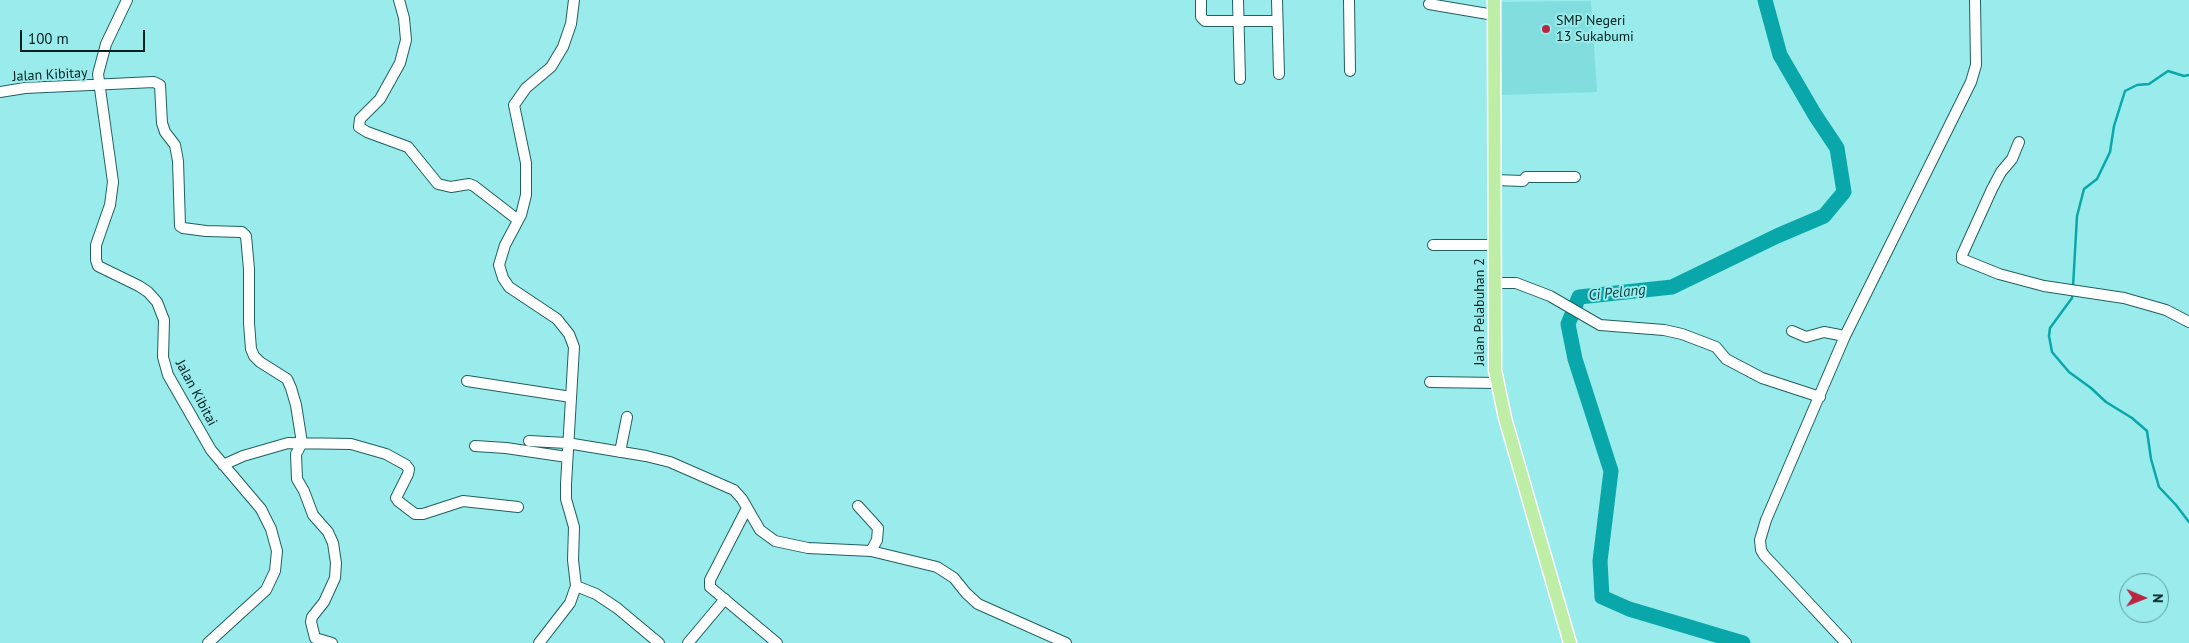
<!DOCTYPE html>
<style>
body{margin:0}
#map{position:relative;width:2189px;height:643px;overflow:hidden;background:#99ebec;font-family:"PT Sans",sans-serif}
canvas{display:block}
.north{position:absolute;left:2119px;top:573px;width:50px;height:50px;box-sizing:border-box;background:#99ebec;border:1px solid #5c999a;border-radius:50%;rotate:91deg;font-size:14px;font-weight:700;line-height:20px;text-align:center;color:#001f1f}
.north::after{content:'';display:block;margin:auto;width:18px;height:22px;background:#b82642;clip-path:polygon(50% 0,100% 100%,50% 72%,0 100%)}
.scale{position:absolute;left:20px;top:30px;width:125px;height:22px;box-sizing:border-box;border:2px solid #001f1f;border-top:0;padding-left:6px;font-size:15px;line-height:18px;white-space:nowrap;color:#001f1f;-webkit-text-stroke:4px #99ebec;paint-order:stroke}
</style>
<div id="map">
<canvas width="2189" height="643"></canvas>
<div class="north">N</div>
<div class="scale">100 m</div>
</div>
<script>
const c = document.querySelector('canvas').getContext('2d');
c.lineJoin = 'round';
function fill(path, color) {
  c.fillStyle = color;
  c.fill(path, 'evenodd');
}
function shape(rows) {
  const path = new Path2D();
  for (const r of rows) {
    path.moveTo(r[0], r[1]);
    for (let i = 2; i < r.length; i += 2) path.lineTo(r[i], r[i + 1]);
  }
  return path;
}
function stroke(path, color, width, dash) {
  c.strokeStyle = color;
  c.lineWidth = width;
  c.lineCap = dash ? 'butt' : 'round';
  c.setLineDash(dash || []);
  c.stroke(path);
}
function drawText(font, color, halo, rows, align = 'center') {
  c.font = font + ' "PT Sans",sans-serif';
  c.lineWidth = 4;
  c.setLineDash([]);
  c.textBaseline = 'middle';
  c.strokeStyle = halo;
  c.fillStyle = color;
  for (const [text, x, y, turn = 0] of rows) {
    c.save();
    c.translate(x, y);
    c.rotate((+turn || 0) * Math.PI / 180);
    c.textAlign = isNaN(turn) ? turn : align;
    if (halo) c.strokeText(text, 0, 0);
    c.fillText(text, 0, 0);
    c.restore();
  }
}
fill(shape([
 [1591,1,1597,92,1501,95,1499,2]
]), '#82ddde');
stroke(shape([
 [2073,287,2077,216,2084,189,2097,179,2110,152,2114,126,2125,91,2137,85,2149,84,2168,71,2184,76,2189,75],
 [2073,292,2072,298,2050,328,2049,336,2052,352,2069,372,2091,388,2106,402,2132,418,2147,431,2151,459,2159,487,2176,505,2189,522]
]), '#09a7a9', 2.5);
stroke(shape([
 [1743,643,1629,609,1602,597,1600,561,1611,471,1575,359,1568,324,1579,297,1672,287,1777,236,1824,216,1844,192,1837,148,1815,115,1780,55,1765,0]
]), '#09a7a9', 15);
const minor = shape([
 [127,0,106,44,98,74,113,182,110,205,96,245,96,260,98,266,139,286,148,292,157,302,164,320,163,357,168,375,211,450,261,509,271,529,277,551,275,571,266,590,208,643],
 [399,0,404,18,406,40,400,63,380,99,360,119,359,127,367,132,408,147,438,184,451,187,469,184,474,186,518,220],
 [1201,0,1201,17,1205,21,1277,21],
 [1238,0,1240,79],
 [1277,0,1279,74],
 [1349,0,1350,71],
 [1429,4,1494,15],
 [0,92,25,88,154,82,160,85,162,123,165,132,175,145,178,161,180,226,183,228,206,231,242,232,246,236,249,269,249,323,251,349,254,356,260,362,287,379,291,388,296,405,302,443,296,454,297,479,304,491,313,515,328,532,333,543,336,563,335,578,324,602,312,617,311,622,315,638,332,643],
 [2019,142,2012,159,2001,172,1992,189,1962,255,1962,259,1999,274,2044,286,2124,298,2166,310,2189,322],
 [1495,180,1523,181,1526,177,1575,177],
 [1433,245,1495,245],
 [1494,283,1516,283,1550,296,1600,325,1664,330,1682,334,1716,347,1726,359,1762,378,1820,397],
 [1792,331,1806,337,1824,332,1845,336],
 [467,381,571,397],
 [1430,382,1497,383],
 [529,441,567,443,646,456,670,462,734,490,742,499,760,530,775,541,808,548,871,551,937,567,954,578,966,593,978,604,1066,643],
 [475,446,506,448,567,457],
 [620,452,627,417],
 [223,465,243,456,288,443,351,444,386,454,406,465,409,469,408,474,396,498,398,501,415,514,423,514,463,501,518,507],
 [858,506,878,528,877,540,871,551],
 [747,508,710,580,710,587,777,643],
 [576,586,596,594,617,608,659,643],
 [539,643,570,603,576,586,573,560,574,527,566,499,566,484,574,347,569,334,557,319,509,287,503,278,499,265,505,245,521,215,526,195,526,163,514,105,526,88,551,67,563,47,571,24,574,0],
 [688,643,725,599],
 [1846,643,1764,555,1761,550,1760,540,1766,520,1845,336,1971,82,1976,65,1975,0]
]);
const major = shape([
 [1494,0,1495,370,1505,418,1570,643]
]);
stroke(minor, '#206061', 12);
stroke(major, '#fff', 15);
stroke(minor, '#fff', 10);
stroke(major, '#beeea5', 12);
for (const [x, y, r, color] of [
 [1546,29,5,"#b82642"]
]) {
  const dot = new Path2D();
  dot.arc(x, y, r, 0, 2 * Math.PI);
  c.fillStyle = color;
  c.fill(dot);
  stroke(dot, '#99ebec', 2);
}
drawText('14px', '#001f1f', '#99ebec', [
 ["SMP Negeri",1556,21],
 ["13 Sukabumi",1556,37]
], 'left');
drawText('14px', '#001f1f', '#99ebec', [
 ["Jalan Kibitay",50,75,-3],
 ["Jalan Pelabuhan 2",1480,312,-90],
 ["Jalan Kibitai",196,393,62]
]);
drawText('italic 15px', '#094546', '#99ebec', [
 ["Ci Pelang",1617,293,-6]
]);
</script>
